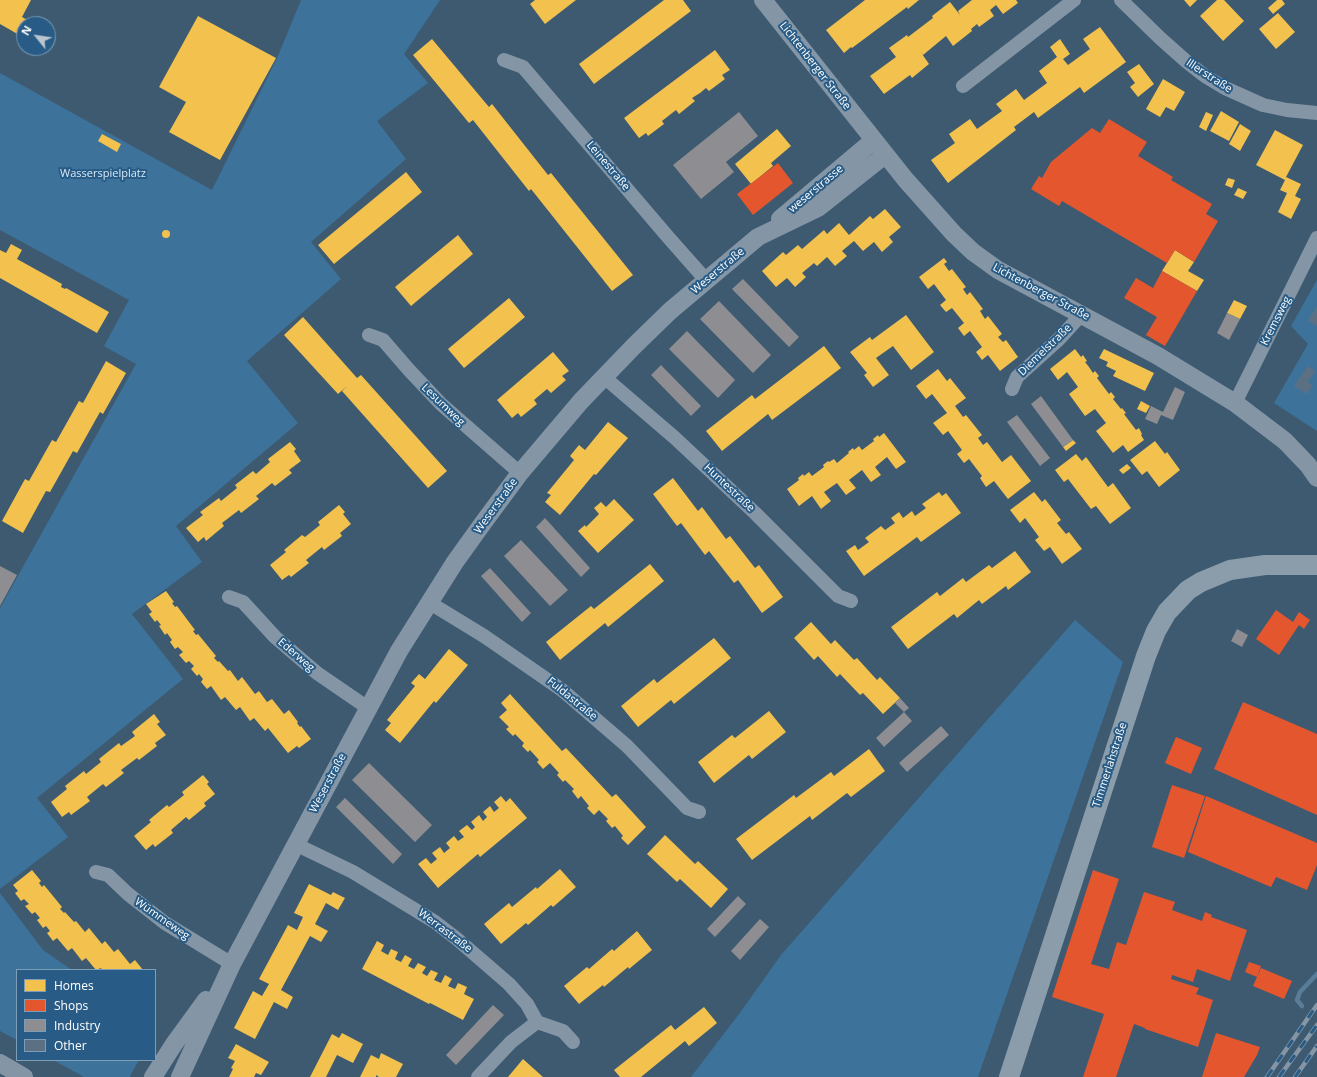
<!DOCTYPE html>
<meta charset="utf-8">
<style>
body{margin:0}
#map{position:relative;width:1317px;height:1077px;overflow:hidden;background:#3e5a70;font-family:"Open Sans",sans-serif}
canvas{display:block}
.legend{position:absolute;left:16px;top:969px;width:140px;height:92px;box-sizing:border-box;background:#285c86;border:1px solid #7e9db6;margin:0;padding:5px 7px;list-style:none;font-size:12px;color:#fff}
.legend li{display:flex;align-items:center;gap:8px;height:20px}
.legend b{width:20px;border:1px solid #7e9db6}
.north{position:absolute;left:16px;top:16px;width:40px;height:40px;box-sizing:border-box;background:#285c86;border:1px solid #7e9db6;border-radius:50%;rotate:300deg;font-size:11px;font-weight:700;line-height:16px;text-align:center;color:#fff}
.north::after{content:'';display:block;margin:auto;width:14px;height:18px;background:#bbc5cd;clip-path:polygon(50% 0,100% 100%,50% 72%,0 100%)}
</style>
<div id="map">
<canvas width="1317" height="1077"></canvas>
<ul class="legend">
<li><b style="height:11px;background:#f2c14e"></b>Homes</li>
<li><b style="height:11px;background:#e4572e"></b>Shops</li>
<li><b style="height:11px;background:#8d8d92"></b>Industry</li>
<li><b style="height:11px;background:#5b7183"></b>Other</li>
</ul>
<div class="north">N</div>
</div>
<script>
const c = document.querySelector('canvas').getContext('2d');
c.lineJoin = 'round';
function fill(path, color) {
  c.fillStyle = color;
  c.fill(path, 'evenodd');
}
function shape(rows) {
  const path = new Path2D();
  for (const r of rows) {
    if (r.length === 3) {
      path.moveTo(r[0] + r[2], r[1]);
      path.arc(r[0], r[1], r[2], 0, 2 * Math.PI);
      continue;
    }
    path.moveTo(r[0], r[1]);
    for (let i = 2; i < r.length; i += 2) path.lineTo(r[i], r[i + 1]);
  }
  return path;
}
function stroke(path, color, width, dash) {
  c.strokeStyle = color;
  c.lineWidth = width;
  c.lineCap = dash ? 'butt' : 'round';
  c.setLineDash(dash || []);
  c.stroke(path);
}
function drawText(font, color, halo, rows, align = 'center') {
  c.font = font + ' "Open Sans",sans-serif';
  c.lineWidth = 4;
  c.setLineDash([]);
  c.textBaseline = 'middle';
  c.strokeStyle = halo;
  c.fillStyle = color;
  for (const [text, x, y, turn = 0] of rows) {
    c.save();
    c.translate(x, y);
    c.rotate((+turn || 0) * Math.PI / 180);
    c.textAlign = isNaN(turn) ? turn : align;
    if (halo) c.strokeText(text, 0, 0);
    c.fillText(text, 0, 0);
    c.restore();
  }
}
fill(shape([
 [301,0,440,0,404,54,428,83,377,121,406,159,311,242,341,279,247,361,298,423,176,526,202,562,132,614,183,679,37,798,68,837,0,889,0,608,136,364,104,346,129,300,0,230,0,73,212,190,278,56],
 [1317,280,1317,431,1274,403,1308,344,1291,326],
 [1075,620,1123,662,978,1077,691,1077,742,1010,781,955],
 [0,893,43,950,72,970,17,970,17,1040,0,1031],
 [53,1060,139,1060,130,1076,131,1077,84,1077]
]), '#3d729b');
fill(shape([
 [0,0,31,0,22,17,29,21,27,24,24,24,24,30,21,36,0,24],
 [535,0,576,0,545,24,530,4],
 [664,0,683,0,691,11,594,84,579,64],
 [865,0,919,0,908,9,907,7,852,48,851,47,844,53,826,30],
 [972,0,1016,0,1018,3,1003,14,996,5,990,10,994,16,979,27,977,24,971,29,972,31,953,46,946,36,923,55,920,51,929,64,912,78,910,75,884,94,870,76,896,57,889,48,907,35,908,37,933,18,932,16,950,2,960,15,958,11],
 [1184,0,1197,0,1190,7],
 [1217,0,1224,0,1244,21,1223,41,1200,16],
 [1277,0,1282,0,1285,4,1273,14,1268,8],
 [1278,13,1295,32,1276,49,1259,29],
 [198,16,276,58,220,160,169,132,186,102,159,87],
 [1100,27,1126,62,1084,93,1080,87,1038,118,1034,112,1014,127,1016,130,948,183,931,160,955,143,949,134,970,119,977,129,1002,111,996,104,1016,89,1024,100,1047,83,1039,71,1057,57,1050,47,1060,39,1070,54,1063,59,1068,65,1090,49,1083,39],
 [432,39,489,107,492,104,548,175,551,173,633,275,612,291,531,189,529,191,473,120,469,123,413,55],
 [715,50,730,70,722,75,725,79,709,91,706,88,700,93,692,98,695,101,679,114,676,110,662,121,664,124,648,136,646,133,639,138,624,118],
 [1139,64,1154,84,1138,97,1130,87,1135,83,1127,72],
 [1163,79,1185,92,1174,111,1166,107,1160,117,1146,109],
 [1221,111,1239,122,1229,141,1210,131],
 [1206,112,1213,115,1206,131,1199,127],
 [1240,124,1251,131,1240,151,1229,144],
 [777,129,791,146,771,163,773,166,751,184,735,164],
 [1275,130,1303,145,1286,177,1301,184,1295,196,1301,199,1291,219,1278,212,1287,193,1280,190,1285,180,1256,165],
 [102,134,121,144,117,152,98,141],
 [406,172,422,192,334,264,318,245],
 [1228,178,1235,180,1232,188,1225,185],
 [1238,188,1247,192,1243,199,1234,195],
 [885,209,901,227,889,237,893,242,882,252,874,242,863,251,854,241,842,251,847,256,835,266,827,257,817,266,814,263,802,273,806,277,795,287,787,278,776,287,762,271,783,252,786,255,798,245,802,249,824,230,827,234,839,223,849,235,870,216,873,219],
 [166,234,4],
 [458,235,473,254,411,306,395,287],
 [11,244,22,250,17,259,62,284,61,287,65,289,66,288,109,312,97,333,0,278,0,250,6,253],
 [1175,250,1194,262,1188,271,1204,280,1197,291,1162,271],
 [944,258,947,262,944,264,949,271,952,269,966,287,963,289,967,295,970,292,983,309,980,311,985,319,988,316,1002,334,998,337,1003,342,1006,340,1018,357,1000,371,988,355,982,360,976,352,982,347,970,331,964,336,958,328,964,323,952,308,946,312,940,305,946,300,934,284,928,289,919,277],
 [509,298,525,317,464,368,448,349],
 [1234,300,1247,306,1240,319,1227,313],
 [906,315,934,352,911,370,893,346,876,358,889,375,873,387,864,375,867,373,850,352,870,337,872,340],
 [303,317,357,378,361,375,447,471,428,488,342,391,347,386,338,394,284,335],
 [824,346,841,368,772,420,768,414,722,451,706,431,752,395,755,399],
 [1075,349,1081,357,1083,355,1087,361,1085,362,1089,367,1093,373,1095,371,1099,376,1097,378,1109,394,1111,392,1115,397,1113,399,1121,409,1122,408,1126,413,1124,414,1136,430,1139,428,1142,434,1141,435,1144,440,1128,452,1123,445,1113,453,1096,431,1106,423,1095,409,1085,416,1069,394,1078,387,1067,372,1058,380,1050,369],
 [1104,349,1154,373,1145,391,1113,376,1116,371,1106,366,1108,362,1099,358],
 [553,352,569,371,562,376,566,380,551,393,547,389,534,400,537,404,521,417,518,413,512,418,497,400],
 [106,361,126,373,103,414,100,412,77,453,73,451,50,492,46,491,23,533,2,521,25,479,29,481,52,440,56,442,79,401,83,403],
 [938,369,947,381,950,378,966,398,955,406,963,417,966,415,982,435,978,438,983,445,987,442,1002,462,1011,455,1031,481,1008,499,994,481,986,487,980,478,982,476,969,459,964,463,957,454,962,450,948,431,943,435,933,423,947,413,932,394,926,399,916,386],
 [1141,401,1150,406,1146,413,1137,409],
 [608,422,628,438,596,475,594,474,560,515,545,502,551,495,547,493,574,460,570,456,579,445,585,450],
 [884,433,906,462,896,469,887,457,875,467,881,475,871,482,862,470,849,480,856,488,846,495,837,483,824,492,831,501,821,509,812,496,799,506,787,489,799,480,798,478,803,474,804,476,809,472,812,476,824,467,823,465,828,461,829,462,834,459,837,463,849,453,848,452,853,448,854,450,859,446,862,450,874,441,873,439,878,435,879,437],
 [1073,440,1076,443,1066,451,1063,447],
 [1155,441,1165,454,1167,452,1180,470,1159,487,1147,471,1142,475,1130,460],
 [290,442,296,449,294,451,301,461,289,470,292,473,275,486,272,483,256,496,259,499,241,513,239,510,222,523,224,526,206,541,204,537,198,542,186,528,203,515,200,512,219,498,221,501,237,488,235,485,253,471,256,474,270,462,268,459],
 [1076,454,1082,461,1086,457,1108,487,1113,483,1131,508,1110,524,1096,506,1091,509,1068,479,1064,482,1055,470],
 [1127,464,1131,468,1123,474,1119,470],
 [673,478,698,511,702,507,726,539,730,536,755,568,759,565,783,597,762,613,738,580,734,583,709,551,705,555,681,523,677,526,653,494],
 [939,492,942,496,946,493,961,513,921,542,917,537,864,576,846,551,855,545,858,550,869,542,865,538,881,526,885,530,895,523,891,518,899,512,903,518,912,511,915,516,926,508,922,504],
 [1034,492,1042,502,1045,499,1061,520,1057,523,1066,534,1069,532,1082,549,1062,564,1050,547,1044,551,1035,540,1039,537,1025,518,1020,523,1010,510],
 [614,499,634,520,598,553,578,531,585,525,586,527,599,514,594,508,601,502,606,507],
 [339,505,345,512,343,514,351,524,340,533,342,536,324,550,322,547,306,560,309,563,291,577,289,575,282,580,270,565,286,552,284,550,302,535,305,537,320,525,318,522],
 [1015,551,1031,572,1008,590,1006,586,982,604,979,600,957,618,954,614,908,649,891,627,937,592,940,596,963,578,966,582,989,565,992,568],
 [650,564,664,581,608,627,605,623,560,660,546,642,591,606,594,609],
 [166,591,174,602,172,603,175,607,177,606,195,630,193,631,196,635,198,634,216,656,214,658,218,662,219,661,228,671,230,670,238,681,242,677,255,694,259,691,267,702,272,699,284,714,289,710,298,722,297,723,300,727,301,726,311,739,299,748,297,746,288,753,268,728,265,731,254,718,250,721,240,707,236,710,225,697,221,700,211,686,207,689,201,682,203,679,199,674,197,676,191,669,194,666,189,661,186,663,179,655,183,652,178,647,175,649,170,642,172,640,167,633,165,635,159,626,161,625,157,620,155,622,149,614,152,612,146,604],
 [811,622,831,644,835,640,854,660,857,658,877,680,880,677,900,698,883,714,863,693,860,695,840,674,837,677,818,656,814,660,794,638],
 [714,638,731,658,674,704,671,700,638,727,621,706,654,679,657,683],
 [449,649,468,665,436,703,434,701,400,743,385,730,391,723,387,720,415,686,411,683,419,674,425,679],
 [510,694,562,751,566,748,612,797,616,794,646,827,628,845,621,838,623,836,615,826,612,828,606,821,608,819,599,810,594,815,587,808,589,806,581,796,578,799,572,791,574,789,565,780,563,782,557,775,559,773,550,763,543,769,537,762,539,760,530,750,528,752,522,746,524,743,515,734,513,736,506,729,509,727,499,717,507,710,501,703],
 [769,711,786,732,752,759,749,755,714,783,698,762,732,735,735,738],
 [154,714,160,722,157,724,166,735,155,743,157,746,139,760,137,758,121,770,124,773,106,787,103,784,87,797,90,801,71,815,69,812,62,817,51,802,67,789,65,786,84,771,86,774,101,762,99,759,119,743,121,746,135,736,132,732],
 [869,749,885,771,851,797,847,793,812,820,810,816,752,860,736,839,794,795,796,798,831,772,834,776],
 [203,775,209,782,207,784,215,794,204,803,206,806,189,820,186,817,171,830,173,833,155,847,153,844,146,850,134,836,151,822,149,820,167,805,169,807,184,795,182,792],
 [501,796,506,802,510,798,527,818,480,857,478,854,438,888,418,864,426,858,431,864,437,859,432,853,440,847,444,853,450,848,446,843,454,836,458,841,464,837,459,831,467,825,472,830,475,827,471,822,479,815,483,821,487,817,483,812,490,806,494,812,499,808,494,802],
 [665,835,695,864,698,861,728,889,711,908,680,879,677,882,647,854],
 [560,869,576,887,553,907,551,905,528,925,526,923,501,944,484,924,509,903,512,907,536,887,537,889],
 [32,870,41,881,39,883,42,887,44,885,62,907,60,909,64,913,65,912,74,922,76,921,85,932,89,928,102,944,105,941,114,952,118,949,130,964,135,960,143,970,102,970,101,968,96,970,86,958,82,961,72,948,68,951,57,938,53,941,47,933,50,931,46,926,43,928,37,920,40,918,35,912,32,914,25,906,29,904,24,899,21,901,15,893,18,891,13,885],
 [309,884,331,895,333,892,345,898,338,910,326,903,315,924,328,931,321,942,310,936,281,990,293,997,287,1009,274,1002,255,1039,234,1028,253,991,262,996,269,984,259,979,288,925,297,930,303,917,294,913],
 [637,931,652,950,629,969,628,967,604,987,603,985,579,1004,564,986,587,967,589,969,612,949,614,951],
 [377,941,384,945,381,951,388,955,391,949,398,952,395,959,401,962,405,955,412,959,408,966,414,969,418,963,426,967,422,973,427,976,431,970,438,973,434,980,441,983,445,975,452,979,448,986,455,989,458,983,467,987,464,994,474,999,463,1020,430,1003,429,1004,362,969],
 [704,1007,717,1023,689,1046,685,1041,641,1077,620,1077,614,1070,671,1025,675,1030],
 [342,1033,363,1044,353,1063,337,1055,326,1077,310,1077,332,1034,339,1038],
 [236,1044,269,1062,261,1075,256,1073,254,1077,229,1077,233,1069,231,1068,235,1061,228,1058],
 [381,1053,403,1064,396,1077,379,1077,376,1075,376,1077,360,1077,371,1055,379,1059],
 [523,1059,543,1077,508,1077]
]), '#f2c14e');
fill(shape([
 [1109,119,1147,142,1138,156,1173,177,1171,180,1212,204,1206,214,1218,221,1194,262,1175,250,1167,263,1062,201,1059,206,1031,189,1039,176,1042,178,1051,162,1092,128,1100,133],
 [778,163,793,183,753,215,737,194],
 [1162,271,1197,291,1165,346,1146,335,1157,317,1124,298,1136,278,1153,288],
 [1276,610,1293,622,1299,612,1310,620,1304,629,1299,625,1279,655,1256,639],
 [1243,702,1317,734,1317,815,1214,769],
 [1176,737,1202,748,1191,774,1165,763],
 [1172,785,1205,796,1184,858,1152,847],
 [1206,796,1317,843,1317,865,1307,890,1276,877,1271,887,1188,852],
 [1093,870,1119,879,1091,964,1109,969,1117,942,1126,945,1144,892,1175,902,1172,910,1202,921,1205,912,1212,915,1211,917,1247,930,1230,981,1197,969,1193,982,1172,975,1171,979,1199,988,1196,994,1213,1000,1198,1047,1145,1029,1145,1028,1134,1024,1116,1077,1083,1077,1104,1014,1052,997],
 [1249,962,1261,966,1257,977,1245,972],
 [1261,968,1292,981,1284,999,1253,986],
 [1216,1033,1260,1047,1257,1055,1244,1077,1202,1077]
]), '#e4572e');
fill(shape([
 [739,112,758,136,726,162,734,172,701,199,673,165],
 [743,279,799,337,789,347,732,289],
 [719,301,771,355,753,373,700,319],
 [1227,313,1240,319,1229,340,1217,333],
 [687,331,735,380,718,398,669,349],
 [661,365,701,406,691,416,651,375],
 [1175,387,1185,392,1173,420,1161,415,1157,424,1145,419,1151,406,1163,412],
 [1041,396,1073,440,1063,447,1031,404],
 [1017,415,1050,458,1040,466,1007,422],
 [545,518,590,568,581,577,536,527],
 [521,540,568,590,550,606,504,556],
 [0,566,17,575,0,606],
 [490,568,531,613,522,622,481,576],
 [1237,629,1248,635,1242,647,1231,641],
 [900,698,909,708,904,712,912,721,884,747,876,738,904,712,895,703],
 [941,726,949,735,907,772,899,763],
 [369,763,432,825,415,842,352,780],
 [345,798,402,854,393,864,336,807],
 [738,896,746,904,715,937,707,929],
 [760,919,769,927,740,960,731,951],
 [493,1005,504,1015,456,1065,446,1055]
]), '#8d8d92');
stroke(shape([
 [1302,1006,1297,1000,1300,992,1317,974]
]), '#597d98', 4.5);
fill(shape([
 [1317,307,1317,326,1308,320],
 [1308,366,1315,371,1308,382,1313,385,1307,394,1294,386]
]), '#5b7183');
stroke(shape([
 [1121,0,1160,38,1187,62,1205,76,1225,88,1263,105,1287,110,1317,113],
 [504,60,523,67,668,237,706,280],
 [963,86,1074,0],
 [369,335,383,340,409,370,441,404,520,473],
 [604,377,675,438,755,513,838,596,851,601],
 [1012,389,1017,377,1059,339,1082,314],
 [1235,403,1317,238],
 [229,597,243,602,275,637,317,673,368,708],
 [430,603,484,636,562,690,627,746,687,808,699,812],
 [295,844,353,872,435,922,457,939,509,984,527,1004,537,1022,563,1031,573,1042],
 [96,872,108,875,128,894,165,923,232,964],
 [478,1077,511,1042,537,1022]
]), '#8496a6', 14);
stroke(shape([
 [763,0,905,179,954,234,973,252,998,270,1158,356,1235,403,1285,441,1308,465,1317,478],
 [780,219,874,140],
 [0,1063,24,1077],
 [153,1077,174,1044,206,1000],
 [180,1077,232,964,399,651,455,562,483,523,520,473,581,401,634,346,670,311,758,237,818,208,885,155]
]), '#8496a6', 18);
stroke(shape([
 [1009,1077,1146,656,1156,631,1167,612,1188,590,1201,582,1230,570,1265,565,1317,565]
]), '#8b9dab', 20);
const rail = shape([
 [1267,1077,1317,1005],
 [1279,1077,1317,1025],
 [1295,1077,1317,1046]
]);
stroke(rail, '#8496a5', 4.5);
stroke(rail, '#285c86', 3, [9]);
drawText('11px', '#fff', '#285c86', [
 ["Lichtenberger Straße",815,66,52],
 ["Illerstraße",1209,76,33],
 ["Leinestraße",608,166,50],
 ["weserstrasse",816,189,-40],
 ["Weserstraße",718,271,-40],
 ["Lichtenberger Straße",1041,292,28],
 ["Kremsweg",1276,321,-63],
 ["Diemelstraße",1045,350,-44],
 ["Lesumweg",443,405,44],
 ["Huntestraße",729,488,43],
 ["Weserstraße",496,506,-54],
 ["Ederweg",296,655,41],
 ["Fuldastraße",572,699,39],
 ["Timmerlahstraße",1110,765,-72],
 ["Weserstraße",328,783,-62],
 ["Wümmeweg",162,919,35],
 ["Werrastraße",445,931,37]
]);
drawText('11px', '#d6e9f6', '#285c86', [
 ["Wasserspielplatz",103,174]
]);
</script>
